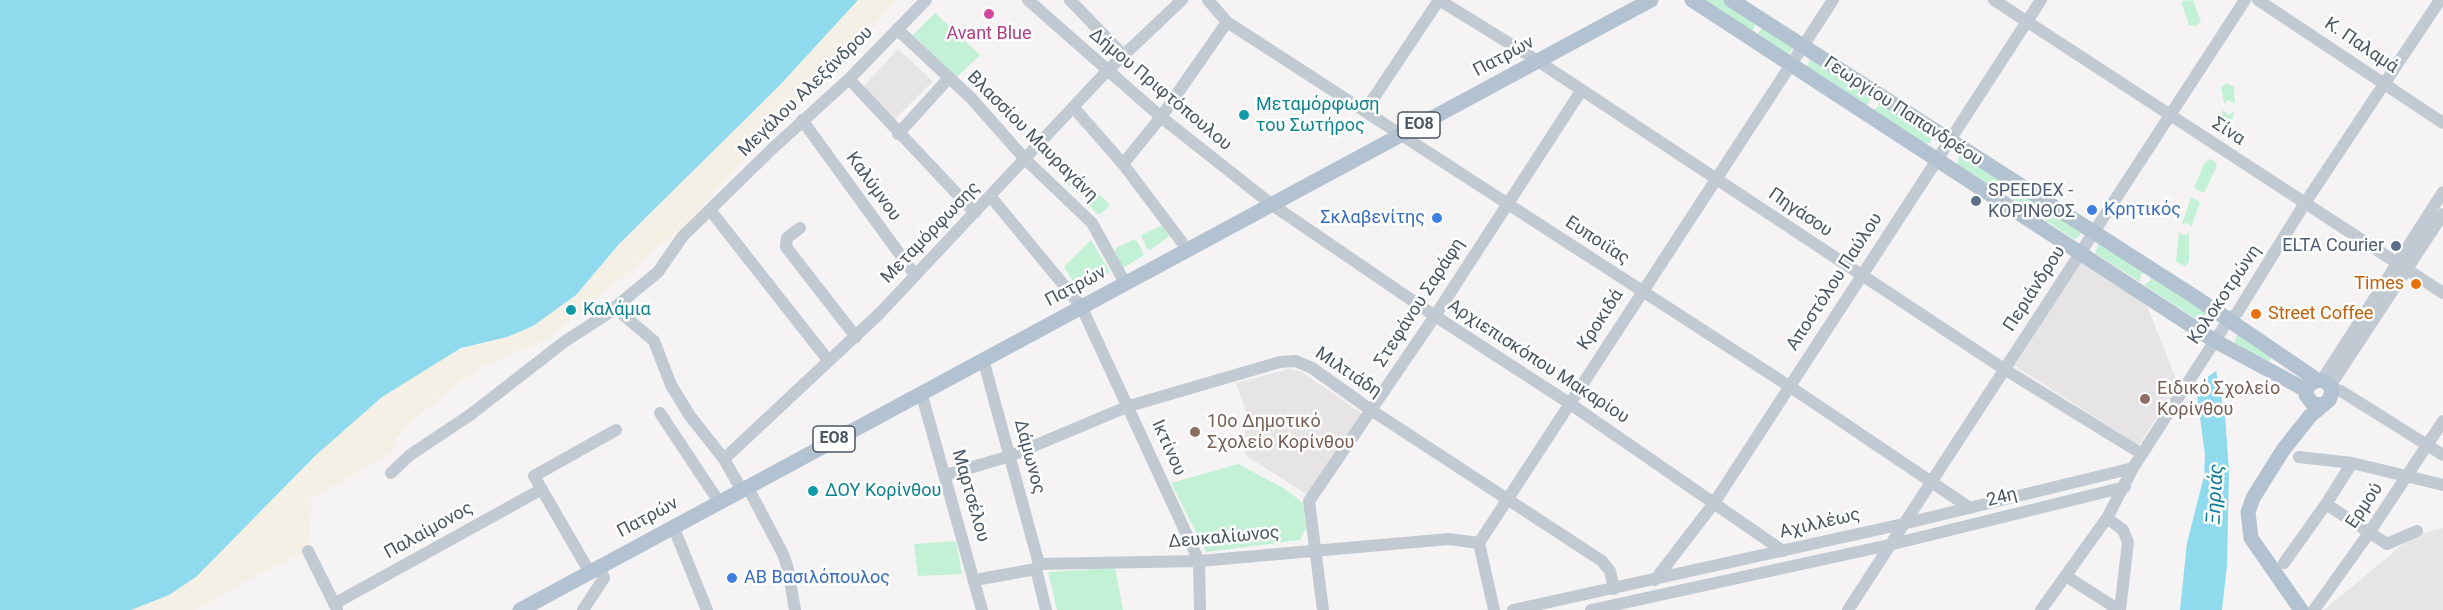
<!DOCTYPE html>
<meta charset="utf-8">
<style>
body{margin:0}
canvas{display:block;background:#f5f3f3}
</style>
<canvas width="2443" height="610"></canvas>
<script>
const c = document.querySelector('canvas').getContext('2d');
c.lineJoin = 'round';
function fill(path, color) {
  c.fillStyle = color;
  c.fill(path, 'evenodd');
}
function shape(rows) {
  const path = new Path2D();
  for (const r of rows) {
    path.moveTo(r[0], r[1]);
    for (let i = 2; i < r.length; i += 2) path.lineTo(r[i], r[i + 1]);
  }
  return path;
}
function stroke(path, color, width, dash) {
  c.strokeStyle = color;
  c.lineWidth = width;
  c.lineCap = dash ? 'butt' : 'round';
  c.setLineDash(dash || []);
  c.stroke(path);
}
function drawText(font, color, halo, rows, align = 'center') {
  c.font = font + ' Roboto,sans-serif';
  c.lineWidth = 5;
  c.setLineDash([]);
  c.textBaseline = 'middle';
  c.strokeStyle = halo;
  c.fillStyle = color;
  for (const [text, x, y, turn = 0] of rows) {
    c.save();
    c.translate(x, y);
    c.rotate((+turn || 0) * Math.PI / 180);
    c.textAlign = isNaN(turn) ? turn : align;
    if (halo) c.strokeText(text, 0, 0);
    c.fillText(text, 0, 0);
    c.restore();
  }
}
fill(shape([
 [898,49,933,81,892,122,861,89],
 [2082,259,2145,301,2178,384,2139,445,2015,366],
 [1289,369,1302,372,1364,415,1306,494,1245,455,1245,408,1236,383],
 [2443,528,2443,610,2324,610,2401,546,2418,535]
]), '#e6e4e5');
fill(shape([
 [1705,0,1726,0,1756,22,1753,31],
 [2193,0,2201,22,2196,26,2189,25,2181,1],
 [935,13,980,55,957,77,913,35],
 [1764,26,1794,46,1789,54,1757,34],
 [1811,57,1872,96,1867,106,1807,67],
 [2226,83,2234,87,2235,104,2229,100,2224,103,2221,88],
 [1880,101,1933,136,1931,142,1927,144,1872,110,1878,107],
 [2223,110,2229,115,2234,111,2231,130,2225,133,2219,127],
 [1960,154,2007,185,2004,194,1957,164],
 [2209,159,2215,161,2217,166,2204,193,2194,188,2204,164],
 [1076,171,1090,185,1081,196,1066,182],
 [2014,186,2081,232,2079,237,2074,239,2008,196,2013,193],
 [1094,189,1110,205,1101,214,1097,214,1085,201],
 [2191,197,2200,202,2191,227,2188,223,2182,224],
 [1162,225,1169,236,1151,250,1147,249,1141,235],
 [2179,232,2183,235,2189,234,2189,262,2185,266,2176,262],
 [1091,240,1110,272,1078,289,1064,267],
 [1133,240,1137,241,1144,255,1123,268,1115,252,1116,248],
 [2098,244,2146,272,2141,274,2140,282,2095,253],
 [2151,275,2216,318,2210,328,2144,285,2150,281],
 [2238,332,2272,357,2268,363,2234,343],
 [1238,464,1285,489,1303,503,1306,528,1300,540,1206,552,1171,483],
 [956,541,962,574,918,576,914,544],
 [1115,568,1123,610,1057,610,1048,572]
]), '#c3f1d5');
fill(shape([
 [858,0,898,0,700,207,702,211,548,339,478,368,417,417,396,439,393,452,312,498,308,551,266,570,195,610,131,610,169,595,196,577,315,456,382,397,461,348,507,337,532,326,576,295,619,244,779,86]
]), '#f5f0e5');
fill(shape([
 [0,0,858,0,779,86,619,244,576,295,533,326,507,337,461,348,382,397,315,456,196,577,169,595,131,610,0,610],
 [2216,371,2225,416,2229,471,2227,565,2222,610,2180,610,2187,543,2204,476,2205,455,2197,394,2206,378]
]), '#90daee');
stroke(shape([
 [1028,0,1161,117,1271,204,1435,316,1569,403,1783,551],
 [1070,0,1123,55],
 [1208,0,1227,22,1789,386,1970,508],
 [1439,0,1538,61,2004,369,2142,454],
 [1994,0,2443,293],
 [2258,0,2443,123],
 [897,29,971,98,1025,159,1092,223,1125,283],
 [849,79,975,213],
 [1074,108,1123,164,1187,249],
 [1365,111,1439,0],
 [802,120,915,275],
 [898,134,948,79],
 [1123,164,1161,117,1227,22],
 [991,197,1081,306,1199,561,1200,610],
 [710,210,828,360],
 [800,228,787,238,786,247,856,337],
 [615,308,654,341,671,385,690,416,724,459],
 [983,359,1039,564],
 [2322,380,2443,192],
 [2330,386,2443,214],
 [2331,388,2341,391,2443,455],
 [921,392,982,610],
 [660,413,719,502],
 [2299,457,2352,463,2443,485],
 [391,473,410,455,470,415,564,342,607,314,658,272,683,236,772,149,849,79,926,0],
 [946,475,1010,456,1129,406,1280,362,1296,361,1312,368,1371,410,1602,561,1610,571,1614,589],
 [747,486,783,554,788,569,795,610],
 [741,489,724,459,880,313,1107,71,1182,0],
 [2326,504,2387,544,2417,531],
 [2107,518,2123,530,2128,542,2120,610],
 [673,526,707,610],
 [308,551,337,609],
 [2284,563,2326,504,2352,463],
 [1036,569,1046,610],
 [589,571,534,476,616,430],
 [2066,576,2119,610],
 [975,580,1036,569,1039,564,1199,561,1449,539,1479,543],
 [1655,580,1714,503,2041,0],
 [334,604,542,489],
 [583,610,604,578,599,566],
 [1323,610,1309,501,1435,316,1581,91],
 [1494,610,1479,543,1833,0],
 [1513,610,1903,524,2133,468],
 [1591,610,1889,545,2125,487],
 [1848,610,2245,0],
 [2041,610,2107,518,2133,468,2185,387,2229,319,2237,313,2305,203,2440,0],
 [2314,610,2369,533,2443,421]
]), '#c1cad2', 12);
stroke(shape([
 [1692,0,2215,341,2306,390],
 [1731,0,2195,297,2317,380],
 [520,610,1651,0],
 [2301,610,2251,538,2248,512,2253,498,2283,450,2310,416,2329,400,2332,392,2330,386,2325,381,2317,380,2307,386,2306,395,2313,404,2322,405]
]), '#b3c2d1', 15);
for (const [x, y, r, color] of [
 [989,14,6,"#d1479c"],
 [1244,115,6,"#0f9aa8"],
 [1976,201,6,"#5c6f8a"],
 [2092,210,6,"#3f7fe0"],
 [1437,218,6,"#3f7fe0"],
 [2396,246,6,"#5c6f8a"],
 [2416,284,6,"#e8710a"],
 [571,310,6,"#0f9aa8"],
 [2256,314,6,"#e8710a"],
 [2145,399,6,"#8d6e63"],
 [1195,432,6,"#8d6e63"],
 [813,491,6,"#0f9aa8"],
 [732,578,6,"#3f7fe0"]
]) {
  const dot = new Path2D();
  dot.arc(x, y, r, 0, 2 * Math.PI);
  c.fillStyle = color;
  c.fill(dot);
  stroke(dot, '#fff', 2);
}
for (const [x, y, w] of [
 [1419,125,42],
 [834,439,42]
]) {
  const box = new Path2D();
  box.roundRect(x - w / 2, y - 13, w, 26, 4.5);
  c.fillStyle = '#fff';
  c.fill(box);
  stroke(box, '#4a5661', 1.5);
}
drawText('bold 16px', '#4a5661', null, [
 ["ΕΟ8",1419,125],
 ["ΕΟ8",834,439]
]);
drawText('18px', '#b23c85', '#fff', [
 ["Avant Blue",989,34]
]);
drawText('18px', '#4a5661', '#fff', [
 ["Κ. Παλαμά",2361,46,34],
 ["Πατρών",1504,57,-28],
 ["Δήμου Πριφτόπουλου",1160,90,40],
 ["Μεγάλου Αλεξάνδρου",806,92,-44],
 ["Γεωργίου Παπανδρέου",1903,112,33],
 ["Σίνα",2228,132,33],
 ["Βλασσίου Μαυραγάνη",1032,137,45],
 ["Καλύμνου",873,187,54],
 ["Πηγάσου",1800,213,34],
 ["Μεταμόρφωσης",931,233,-46],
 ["Ευποιΐας",1597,241,33],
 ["Αποστόλου Παύλου",1835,282,-57],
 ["Πατρών",1076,287,-28],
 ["Περιάνδρου",2035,289,-57],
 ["Κολοκοτρώνη",2225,295,-56],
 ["Στεφάνου Σαράφη",1420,303,-57],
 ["Κροκιδά",1601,320,-57],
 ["Αρχιεπισκόπου Μακαρίου",1538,362,33],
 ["Μιλτιάδη",1348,373,34],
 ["Ικτίνου",1168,448,66],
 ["Δάμωνος",1029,457,75],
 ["Μαρτσέλου",970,496,74],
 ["24η",2002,498,-14],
 ["Ερμού",2365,506,-56],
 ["Πατρών",648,518,-28],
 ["Αχιλλέως",1820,524,-13],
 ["Παλαίμονος",429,531,-29],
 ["Δευκαλίωνος",1224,538,-5]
]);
drawText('18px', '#0d838f', '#fff', [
 ["Μεταμόρφωση",1256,105],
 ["του Σωτήρος",1256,126],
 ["Καλάμια",583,310],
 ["ΔΟΥ Κορίνθου",825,491]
], 'left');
drawText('18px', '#4e5e75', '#fff', [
 ["SPEEDEX -",1988,191],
 ["ΚΟΡΙΝΘΟΣ",1988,212],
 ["ELTA Courier",2384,246,"right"]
], 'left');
drawText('18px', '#366cbe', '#fff', [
 ["Κρητικός",2104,210],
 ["Σκλαβενίτης",1425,218,"right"],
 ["ΑΒ Βασιλόπουλος",744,578]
], 'left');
drawText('18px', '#c56008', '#fff', [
 ["Times",2404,284],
 ["Street Coffee",2268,314,"left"]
], 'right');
drawText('18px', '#785e54', '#fff', [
 ["Ειδικό Σχολείο",2157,389],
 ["Κορίνθου",2157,410],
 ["10ο Δημοτικό",1207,422],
 ["Σχολείο Κορίνθου",1207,443]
], 'left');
drawText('italic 20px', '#0c7c9b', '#fff', [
 ["Ξηριάς",2216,494,-87]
]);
</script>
